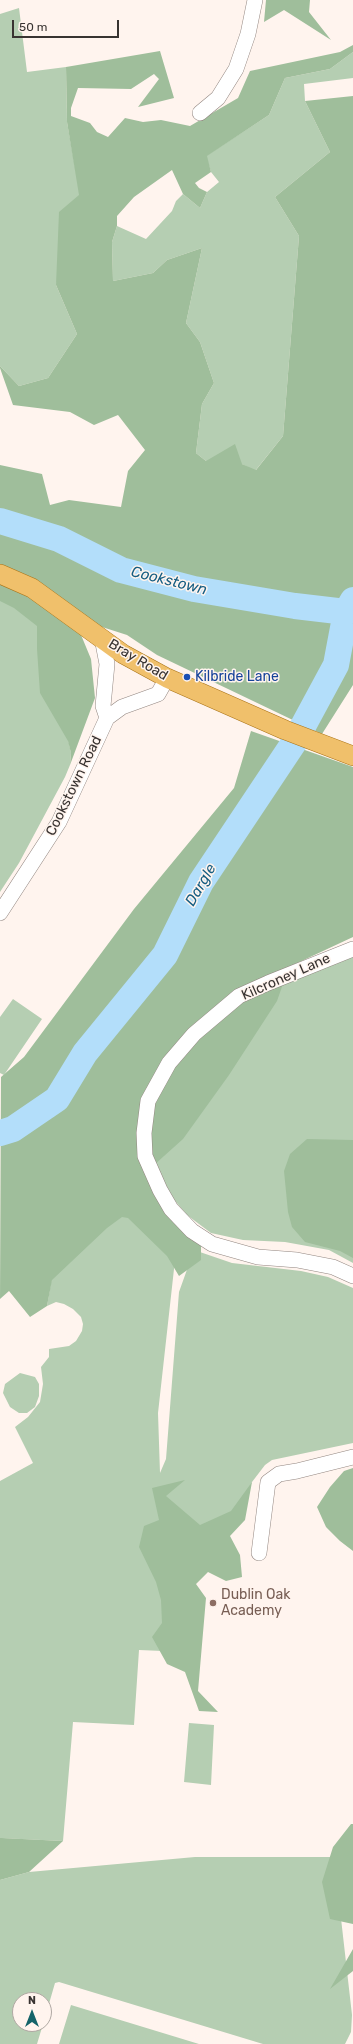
<!DOCTYPE html>
<style>
body{margin:0}
#map{position:relative;width:353px;height:2044px;overflow:hidden;background:#fff4ee;font-family:Rubik,sans-serif}
canvas{display:block}
.north{position:absolute;left:12px;top:1992px;width:40px;height:40px;box-sizing:border-box;background:#fff4ee;border:1px solid #afa7a2;border-radius:50%;rotate:0deg;font-size:11px;font-weight:700;line-height:16px;text-align:center;color:#383331}
.north::after{content:'';display:block;margin:auto;width:14px;height:18px;background:#146369;clip-path:polygon(50% 0,100% 100%,50% 72%,0 100%)}
.scale{position:absolute;left:12px;top:20px;width:107px;height:18px;box-sizing:border-box;border:2px solid #383331;border-top:0;padding-left:5px;font-size:12px;line-height:14px;white-space:nowrap;color:#383331;-webkit-text-stroke:3px #fff4ee;paint-order:stroke}
</style>
<div id="map">
<canvas width="353" height="2044"></canvas>
<div class="north">N</div>
<div class="scale">50 m</div>
</div>
<script>
const c = document.querySelector('canvas').getContext('2d');
c.lineJoin = 'round';
function fill(path, color) {
  c.fillStyle = color;
  c.fill(path, 'evenodd');
}
function shape(rows) {
  const path = new Path2D();
  for (const r of rows) {
    path.moveTo(r[0], r[1]);
    for (let i = 2; i < r.length; i += 2) path.lineTo(r[i], r[i + 1]);
  }
  return path;
}
function stroke(path, color, width, dash) {
  c.strokeStyle = color;
  c.lineWidth = width;
  c.lineCap = dash ? 'butt' : 'round';
  c.setLineDash(dash || []);
  c.stroke(path);
}
function drawText(font, color, halo, rows, align = 'center') {
  c.font = font + ' Rubik,sans-serif';
  c.lineWidth = 3;
  c.setLineDash([]);
  c.textBaseline = 'middle';
  c.strokeStyle = halo;
  c.fillStyle = color;
  for (const [text, x, y, turn = 0] of rows) {
    c.save();
    c.translate(x, y);
    c.rotate((+turn || 0) * Math.PI / 180);
    c.textAlign = isNaN(turn) ? turn : align;
    if (halo) c.strokeText(text, 0, 0);
    c.fillText(text, 0, 0);
    c.restore();
  }
}
fill(shape([
 [19,8,27,72,66,67,67,122,80,195,56,285,77,334,48,378,19,386,0,366,0,14],
 [353,52,353,78,304,84,305,101,330,152,275,197,299,236,283,436,255,471,242,464,206,461,196,453,202,404,214,383,200,342,186,323,202,248,167,260,153,273,113,281,112,242,117,226,146,239,172,211,176,201,183,194,200,208,207,192,219,182,211,172,206,156,269,115,285,78,330,69],
 [0,597,43,621,71,753,70,765,65,777,19,863,0,892],
 [353,953,353,1263,329,1250,285,1242,243,1240,211,1233,187,1215,171,1196,154,1165,284,981],
 [13,999,42,1019,4,1075,0,1073,0,1017],
 [125,1212,175,1260,158,1413,160,1473,166,1459,179,1292,194,1250,232,1263,301,1271,328,1277,353,1288,353,1443,272,1460,265,1465,252,1482,238,1511,200,1529,163,1651,139,1650,134,1725,73,1722,63,1841,0,1838,0,1481,33,1463,15,1427,28,1417,40,1402,43,1384,41,1367,49,1357,49,1349,69,1346,76,1341,82,1331,83,1324,81,1317,73,1309,64,1304,56,1302,47,1306,52,1277,106,1227],
 [20,1373,35,1377,39,1384,39,1396,35,1407,27,1413,19,1413,10,1407,3,1393,5,1384],
 [189,1723,214,1725,211,1785,184,1782],
 [195,1857,334,1857,352,2015,351,2032,345,2044,263,2044,59,1982,55,1983,44,2021,44,2000,20,2000,20,2024,43,2024,37,2044,0,2044,0,1880,29,1872],
 [71,2005,199,2044,59,2044]
]), '#b5ceb2');
fill(shape([
 [266,0,310,0,309,12,331,40,284,10,264,22],
 [353,45,353,52,330,69,285,78,269,115,207,156,211,172,195,183,199,188,207,192,200,208,183,194,172,170,134,197,117,216,117,226,112,242,113,281,153,273,167,260,202,248,186,323,200,342,214,383,202,404,196,453,206,461,235,444,242,464,256,470,283,436,299,236,275,197,330,152,305,101,353,96,353,685,322,734,157,655,127,635,74,618,91,659,95,698,70,765,71,753,68,741,40,693,37,649,37,626,14,608,0,601,0,465,42,474,50,505,69,500,121,507,128,471,145,450,118,415,94,425,70,412,13,405,0,368,0,366,19,386,48,378,77,334,56,285,59,212,79,195,67,122,66,67,160,51,174,98,138,107,159,79,154,74,131,89,78,88,71,108,71,116,90,123,97,132,108,137,125,118,143,122,161,120,190,126,238,98,250,71,340,52],
 [251,731,353,767,353,937,293,965,284,981,277,1001,229,1075,183,1139,154,1165,150,1178,201,1245,201,1260,179,1276,167,1256,128,1218,122,1217,107,1228,52,1280,47,1306,30,1317,9,1291,0,1299,1,1077,24,1057,134,909,234,788],
 [307,1139,353,1140,353,1258,340,1251,305,1242,292,1227,288,1212,284,1171,290,1154],
 [353,1468,353,1551,340,1541,326,1527,317,1507,330,1487,344,1471],
 [185,1480,166,1496,200,1525,231,1511,252,1482,245,1520,230,1536,240,1555,242,1577,226,1581,208,1572,196,1584,206,1598,198,1691,218,1712,199,1711,185,1672,167,1664,152,1637,162,1623,161,1600,156,1582,139,1547,144,1526,159,1520,152,1488],
 [351,1824,353,1824,353,1924,330,1919,322,1882,333,1847],
 [0,1838,2,1838,63,1841,29,1872,0,1880],
 [353,1949,353,1971,330,1989]
]), '#9fbe9b');
stroke(shape([
 [0,521,59,539,121,570,194,589,295,606,346,612],
 [0,1133,13,1129,57,1099,85,1053,165,955,201,882,295,741,336,665,346,612,353,600]
]), '#b3defa', 26);
const minor = shape([
 [200,113,218,98,236,69,248,34,255,0],
 [102,638,107,664,103,706,107,718],
 [0,913,59,822,107,718,122,707,158,694,167,678],
 [353,949,268,983,239,996,194,1034,169,1063,148,1101,144,1133,145,1156,160,1190,171,1209,192,1231,212,1244,258,1257,297,1260,333,1267,353,1276],
 [259,1553,268,1482,279,1474,297,1471,353,1457]
]);
const major = shape([
 [0,574,32,588,123,654,167,678,285,730,353,756]
]);
stroke(minor, '#928680', 16);
stroke(major, '#a97317', 20);
stroke(minor, '#fff', 15);
stroke(major, '#f0c06b', 19);
for (const [x, y, r, color] of [
 [187,677,4,"#1a4fb4"],
 [213,1603,4,"#8d6e63"]
]) {
  const dot = new Path2D();
  dot.arc(x, y, r, 0, 2 * Math.PI);
  c.fillStyle = color;
  c.fill(dot);
  stroke(dot, '#fff4ee', 1.5);
}
drawText('14px', '#383331', '#fff4ee', [
 ["Bray Road",138,660,31],
 ["Cookstown Road",74,786,-64],
 ["Kilcroney Lane",286,977,-24]
]);
drawText('14px', '#164399', '#fff4ee', [
 ["Kilbride Lane",195,677]
], 'left');
drawText('14px', '#785e54', '#fff4ee', [
 ["Dublin Oak",221,1595],
 ["Academy",221,1611]
], 'left');
drawText('italic 15px', '#155d82', '#fff4ee', [
 ["Cookstown",169,581,14],
 ["Dargle",201,885,-60]
]);
</script>
